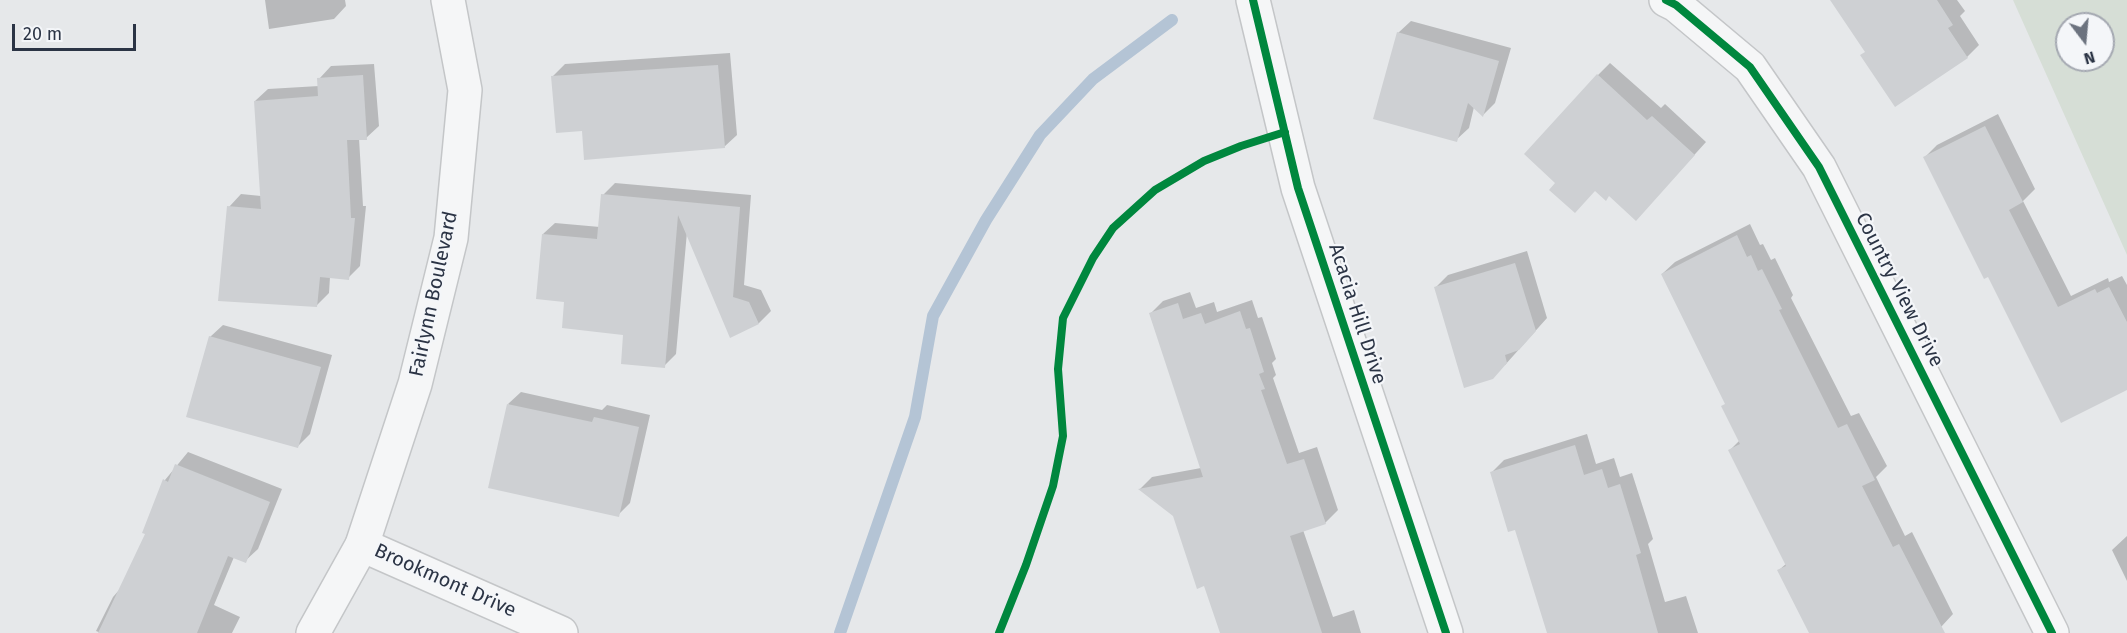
<!DOCTYPE html>
<style>
body{margin:0}
#map{position:relative;width:2127px;height:633px;overflow:hidden;background:#e6e8ea;font-family:"Fira Sans",sans-serif}
canvas{display:block}
.north{position:absolute;left:2055px;top:12px;width:60px;height:60px;box-sizing:border-box;background:#f4f6f9;border:2px solid #a4a8b1;border-radius:50%;rotate:164deg;font-size:16px;font-weight:700;line-height:24px;text-align:center;color:#2b3445}
.north::after{content:'';display:block;margin:auto;width:21px;height:27px;background:#6c737f;clip-path:polygon(50% 0,100% 100%,50% 72%,0 100%)}
.scale{position:absolute;left:12px;top:24px;width:124px;height:27px;box-sizing:border-box;border:3px solid #2b3445;border-top:0;padding-left:8px;font-size:18px;line-height:21px;white-space:nowrap;color:#2b3445;-webkit-text-stroke:4px #f4f6f9;paint-order:stroke}
</style>
<div id="map">
<canvas width="2127" height="633"></canvas>
<div class="north">N</div>
<div class="scale">20 m</div>
</div>
<script>
const c = document.querySelector('canvas').getContext('2d');
c.lineJoin = 'round';
function fill(path, color) {
  c.fillStyle = color;
  c.fill(path, 'evenodd');
}
function shape(rows) {
  const path = new Path2D();
  for (const r of rows) {
    path.moveTo(r[0], r[1]);
    for (let i = 2; i < r.length; i += 2) path.lineTo(r[i], r[i + 1]);
  }
  return path;
}
function stroke(path, color, width, dash) {
  c.strokeStyle = color;
  c.lineWidth = width;
  c.lineCap = dash ? 'butt' : 'round';
  c.setLineDash(dash || []);
  c.stroke(path);
}
function drawText(font, color, halo, rows, align = 'center') {
  c.font = font + ' "Fira Sans",sans-serif';
  c.lineWidth = 4.5;
  c.setLineDash([]);
  c.textBaseline = 'middle';
  c.strokeStyle = halo;
  c.fillStyle = color;
  for (const [text, x, y, turn = 0] of rows) {
    c.save();
    c.translate(x, y);
    c.rotate((+turn || 0) * Math.PI / 180);
    c.textAlign = isNaN(turn) ? turn : align;
    if (halo) c.strokeText(text, 0, 0);
    c.fillText(text, 0, 0);
    c.restore();
  }
}
fill(shape([
 [2013,0,2127,0,2127,255],
 [2067,24,2103,24,2103,60,2067,60]
]), '#d6ded6');
fill(shape([
 [265,0,345,0,346,6,334,19,269,29],
 [1831,0,1957,0,1965,11,1960,16,1979,45,1967,57,1866,51],
 [1411,21,1511,48,1495,103,1483,115,1474,107,1469,128,1456,140,1398,33],
 [730,53,737,135,724,147,584,129,552,77,565,64],
 [1610,63,1661,108,1665,104,1706,142,1648,206,1595,190,1558,183,1598,75],
 [374,64,379,126,366,138,359,138,363,206,366,206,360,266,348,278,330,277,329,293,317,305,229,207,241,194,261,196,255,101,268,89,319,86,319,79,331,66],
 [1998,114,2035,189,2023,201,2071,296,2108,278,2109,282,2122,276,2127,285,2127,381,1989,275,1925,157,1937,145],
 [615,183,751,195,744,285,761,290,771,311,759,323,730,336,687,232,676,354,664,366,624,334,566,300,543,234,555,223,600,227,603,195],
 [1750,224,1760,245,1763,244,1771,260,1775,258,1793,295,1791,298,1851,416,1859,413,1887,466,1876,477,1905,536,1912,532,1953,614,1941,627,1929,633,1811,633,1779,570,1787,563,1730,450,1740,440,1726,403,1662,274,1675,262],
 [1527,251,1547,318,1505,365,1436,287,1448,275],
 [1190,292,1196,308,1214,302,1217,312,1252,300,1258,318,1262,317,1276,359,1272,363,1276,375,1273,378,1299,453,1317,447,1338,510,1325,523,1303,530,1333,617,1354,610,1361,633,1246,633,1205,584,1175,515,1140,489,1152,477,1201,468,1150,314,1163,301],
 [223,325,332,355,310,434,298,446,210,337],
 [521,392,602,410,607,405,650,415,630,503,618,515,508,404],
 [1587,434,1596,464,1614,458,1620,477,1632,473,1653,539,1648,544,1665,602,1686,596,1698,633,1580,633,1516,528,1492,472,1504,460],
 [188,452,282,489,258,549,245,561,234,557,214,605,240,617,232,633,101,633,96,631,113,597,120,589,147,533,165,480],
 [2127,536,2127,581,2112,550]
]), '#0003');
stroke(shape([
 [840,633,915,417,933,316,986,220,1040,135,1093,79,1172,20]
]), '#b4c4d5', 12);
fill(shape([
 [1830,0,1937,0,1953,25,1948,28,1968,58,1895,107,1860,55,1865,52],
 [1397,32,1499,61,1483,117,1468,103,1457,142,1373,119],
 [718,65,725,148,584,160,582,131,556,133,551,76],
 [1597,74,1647,120,1652,116,1695,155,1636,221,1609,196,1606,201,1595,191,1575,213,1549,190,1555,183,1524,154],
 [363,75,367,140,347,140,351,218,355,218,349,280,320,277,317,307,218,301,227,206,261,209,254,101,318,96,317,78],
 [1985,126,2023,202,2009,210,2058,307,2095,289,2097,293,2109,287,2127,322,2127,390,2061,423,1988,277,1984,279,1923,157],
 [601,194,740,207,733,297,749,302,759,324,730,338,678,215,665,368,621,364,623,335,562,328,564,302,536,299,542,234,597,239],
 [1737,235,1747,257,1751,255,1758,271,1762,269,1782,309,1779,310,1838,428,1847,424,1875,480,1862,486,1893,547,1899,544,1945,633,1809,633,1777,570,1786,566,1728,450,1740,444,1721,406,1725,404,1661,274],
 [1515,263,1536,331,1519,350,1505,355,1507,363,1493,379,1464,388,1434,287],
 [1178,303,1183,319,1201,313,1205,324,1240,311,1246,329,1250,328,1264,372,1259,374,1265,389,1261,390,1287,464,1304,459,1326,524,1290,536,1322,633,1220,633,1204,586,1197,589,1173,516,1138,489,1203,477,1149,313],
 [209,336,321,367,298,448,186,417],
 [507,404,592,422,594,417,639,427,619,517,488,488],
 [1575,445,1584,475,1602,469,1608,488,1620,484,1641,553,1636,555,1658,633,1547,633,1515,530,1508,532,1490,472],
 [175,464,270,502,246,563,228,556,197,633,98,633,145,534,142,533,163,479,168,482]
]), '#ced0d3');
const minor = shape([
 [1253,0,1298,188,1446,633],
 [1666,0,1676,5,1750,67,1819,167,2052,633],
 [362,545,561,633]
]);
const tertiary = shape([
 [313,633,362,545,415,384,451,238,465,90,448,0]
]);
stroke(minor, '#c4c6c8', 36);
stroke(tertiary, '#c4c6c8', 36);
stroke(minor, '#f5f6f7', 33);
stroke(tertiary, '#f5f6f7', 33);
stroke(shape([
 [1253,0,1298,188,1446,633],
 [1666,0,1676,5,1750,67,1819,167,2052,633],
 [999,633,1026,565,1053,486,1063,436,1058,369,1063,318,1093,258,1113,228,1155,190,1204,161,1241,146,1285,132]
]), '#00873e', 8);
drawText('20px', '#2b3445', '#f4f6f9', [
 ["Country View Drive",1899,290,63],
 ["Fairlynn Boulevard",434,294,-78],
 ["Acacia Hill Drive",1357,314,72],
 ["Brookmont Drive",445,581,24]
]);
</script>
